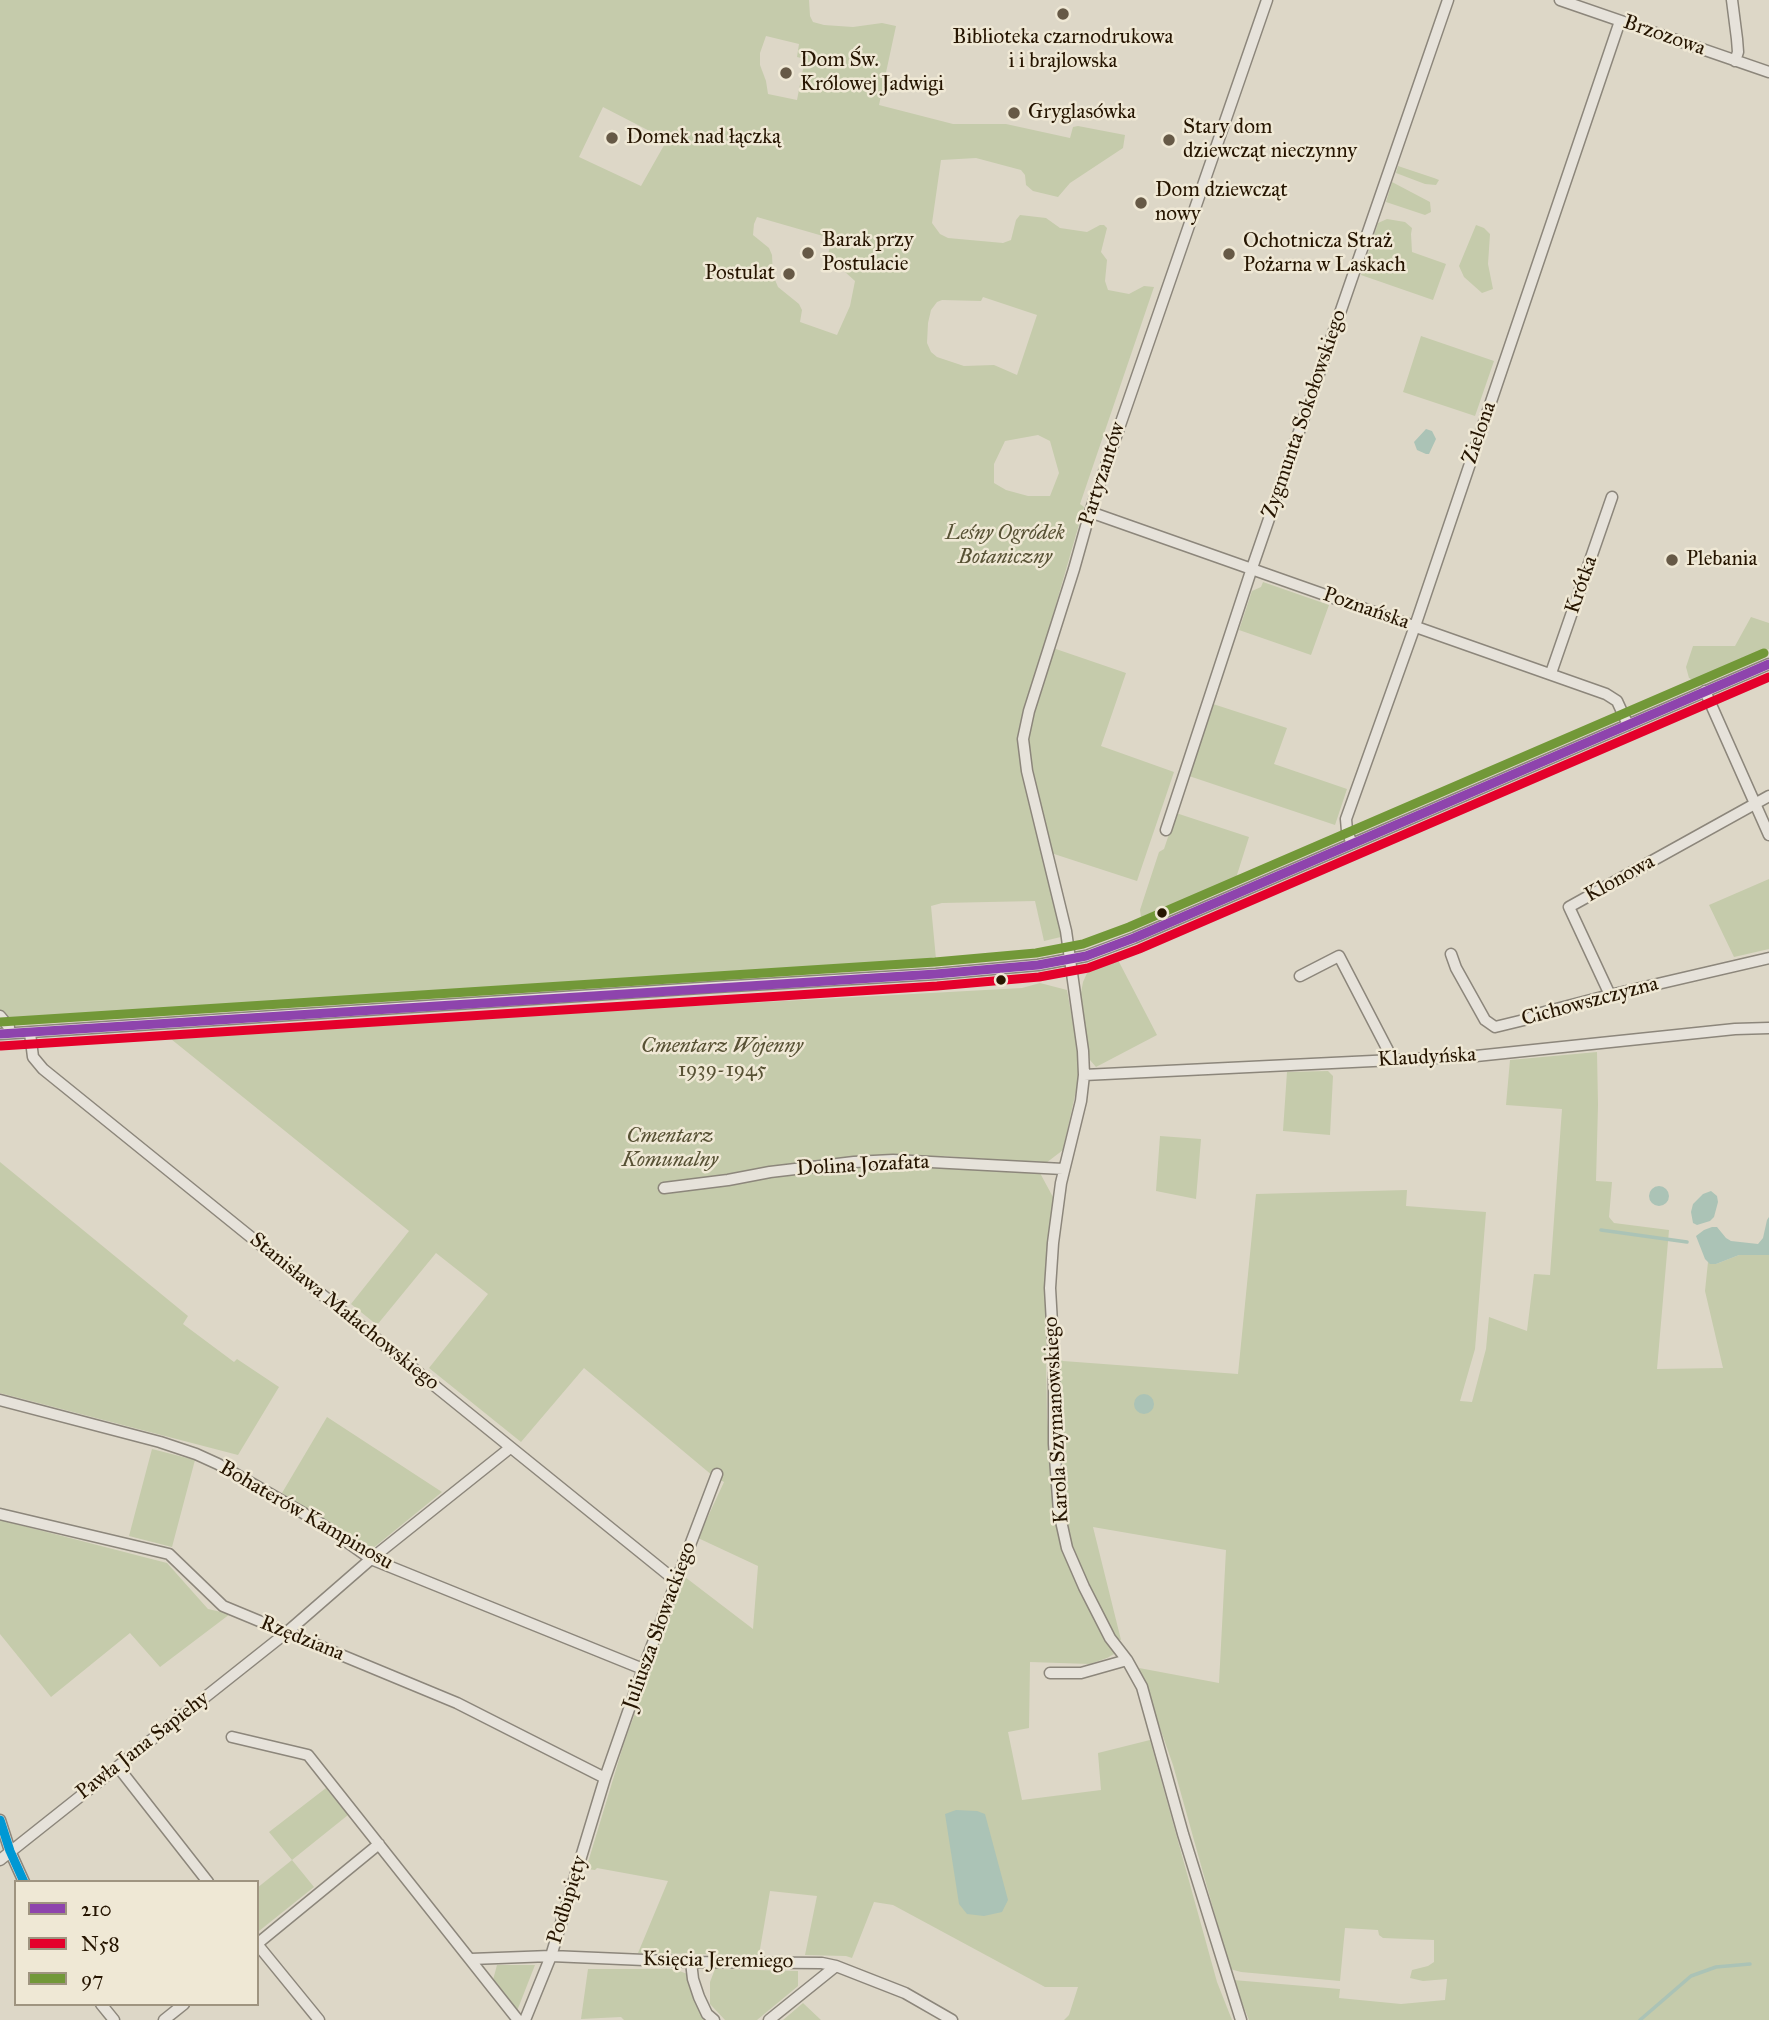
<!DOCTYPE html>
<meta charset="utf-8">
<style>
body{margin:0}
#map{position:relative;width:1769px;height:2020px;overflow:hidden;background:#ddd7c7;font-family:"IM FELL Great Primer",serif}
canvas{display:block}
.legend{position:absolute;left:14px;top:1880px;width:245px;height:126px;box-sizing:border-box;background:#efe8d5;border:2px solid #9f9480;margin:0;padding:9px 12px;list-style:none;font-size:21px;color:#261501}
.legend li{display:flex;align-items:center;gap:14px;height:35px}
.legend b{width:35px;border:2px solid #9f9480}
</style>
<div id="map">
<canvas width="1769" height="2020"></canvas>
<ul class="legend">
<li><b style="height:9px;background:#8e44ad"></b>210</li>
<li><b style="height:9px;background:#e4002b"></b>N58</li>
<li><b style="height:9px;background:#729838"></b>97</li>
</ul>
</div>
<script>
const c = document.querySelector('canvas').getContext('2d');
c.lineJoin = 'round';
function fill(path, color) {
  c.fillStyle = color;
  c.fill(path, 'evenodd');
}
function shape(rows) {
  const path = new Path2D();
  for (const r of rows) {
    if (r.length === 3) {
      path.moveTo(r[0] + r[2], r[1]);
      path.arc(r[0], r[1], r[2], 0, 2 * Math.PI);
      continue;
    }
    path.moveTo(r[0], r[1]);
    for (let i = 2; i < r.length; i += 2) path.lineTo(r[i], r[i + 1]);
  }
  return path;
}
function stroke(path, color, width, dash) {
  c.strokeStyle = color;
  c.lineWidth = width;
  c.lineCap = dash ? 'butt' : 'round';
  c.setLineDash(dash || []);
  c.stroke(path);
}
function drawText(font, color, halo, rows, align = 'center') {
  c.font = font + ' "IM FELL Great Primer",serif';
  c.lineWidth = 5;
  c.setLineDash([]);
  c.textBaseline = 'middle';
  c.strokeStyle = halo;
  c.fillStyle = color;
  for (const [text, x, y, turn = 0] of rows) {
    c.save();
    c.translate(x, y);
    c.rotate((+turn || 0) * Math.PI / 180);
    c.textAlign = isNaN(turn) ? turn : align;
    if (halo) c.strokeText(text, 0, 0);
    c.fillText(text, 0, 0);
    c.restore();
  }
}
fill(shape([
 [0,0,809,0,810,16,813,22,824,25,853,27,882,23,896,26,879,105,953,124,1006,124,1070,138,1073,127,1078,126,1125,135,1123,148,1070,183,1058,197,1033,191,1026,185,1025,175,1021,170,976,158,941,160,932,223,940,234,948,238,1003,243,1011,240,1016,220,1020,215,1046,218,1060,228,1087,232,1100,225,1104,225,1107,228,1101,252,1107,260,1105,281,1108,290,1129,294,1144,286,1154,287,1080,504,1084,507,1021,726,1065,936,1044,941,1035,901,942,903,931,906,936,959,0,1022],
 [766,36,799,44,797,57,805,59,797,100,768,94,766,81,760,65,760,53],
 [603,107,667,140,641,186,579,157],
 [757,217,830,238,832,240,827,258,829,264,844,271,855,281,850,306,837,335,800,322,802,310,799,304,778,287,773,275,772,255,769,248,753,235,754,224],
 [983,297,1037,315,1017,375,994,365,964,366,937,357,931,352,927,343,928,323,931,310,937,302,942,300,981,301],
 [1038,435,1050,441,1059,473,1050,496,1028,496,1006,490,994,483,994,464,1005,441],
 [1398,166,1434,178,1439,180,1436,185,1425,184,1396,173],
 [1392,182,1430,202,1431,212,1425,215,1386,202],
 [1387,219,1405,222,1412,228,1411,234,1412,252,1446,264,1433,300,1361,275,1378,223],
 [1476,225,1484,228,1490,234,1488,264,1493,289,1482,293,1464,277,1459,266],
 [1421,336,1494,361,1475,416,1403,392],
 [1263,582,1329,605,1311,655,1239,630,1252,591,1261,587],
 [1751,617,1769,623,1769,649,1695,681,1689,678,1686,667,1693,646,1735,646],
 [1053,648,1126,673,1101,746,1174,772,1137,881,1051,853,1031,776,1027,725],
 [1213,704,1287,728,1274,764,1347,789,1335,825,1189,776],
 [1176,813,1249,837,1236,878,1141,917,1140,910,1159,852,1164,849],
 [1769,879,1769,949,1734,957,1709,905],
 [1118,960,1157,1035,1096,1067,1090,1060,1079,1004,1083,982,1087,973],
 [1040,983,1067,990,1079,1058,1079,1077,1063,1150,1046,1163,944,1156,938,1167,1040,1173,1054,1199,1046,1293,1046,1359,1047,1417,1058,1530,1116,1653,1107,1658,1090,1664,1030,1662,1029,1728,1008,1732,1022,1800,1101,1790,1098,1753,1150,1740,1217,1982,1232,2020,1064,2020,1069,2015,1078,1987,1045,1987,893,1905,874,1902,852,1958,846,1956,805,1955,817,1896,770,1891,759,1955,638,1953,668,1881,597,1868,595,1870,586,1869,624,1743,685,1577,753,1629,758,1566,698,1538,724,1482,713,1476,584,1368,521,1442,429,1368,488,1294,436,1253,377,1325,351,1304,409,1231,171,1039,656,1008,1022,988],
 [1597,1052,1598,1105,1596,1181,1612,1182,1609,1217,1614,1223,1669,1230,1657,1369,1723,1368,1705,1291,1708,1262,1716,1264,1739,1255,1769,1255,1769,2020,1249,2020,1233,1980,1340,1989,1339,1998,1401,2004,1445,2000,1447,1979,1423,1981,1410,1978,1412,1970,1428,1966,1434,1962,1434,1940,1383,1938,1379,1935,1378,1930,1345,1928,1340,1981,1241,1972,1230,1969,1173,1765,1139,1668,1219,1683,1226,1550,1093,1527,1121,1640,1114,1638,1073,1551,1066,1515,1059,1453,1058,1358,1063,1361,1238,1374,1256,1194,1407,1190,1406,1206,1486,1212,1475,1349,1460,1401,1472,1402,1486,1349,1489,1317,1527,1331,1534,1274,1550,1275,1562,1109,1506,1105,1510,1060],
 [1328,1071,1333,1076,1330,1135,1283,1131,1287,1072],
 [1160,1136,1201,1139,1196,1199,1156,1191],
 [0,1162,188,1316,183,1324,234,1362,237,1359,279,1387,238,1455,0,1393],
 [327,1417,442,1492,372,1549,282,1493],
 [152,1449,195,1460,172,1547,129,1536],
 [0,1520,167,1563,208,1609,230,1614,160,1667,130,1633,51,1697,0,1634],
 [326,1788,348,1815,292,1860,314,1887,259,1931,257,1929,257,1888,292,1860,269,1832],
 [497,1965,535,1965,517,2011,493,1980],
 [588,1969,674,1969,690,1975,709,2020,624,2020,621,2017,581,2019],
 [715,1969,798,1971,798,1986,757,2020,725,2020,710,2004,710,1982],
 [803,2003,821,2020,783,2020]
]), '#c5cbab');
fill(shape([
 [1426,429,1432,431,1436,439,1429,454,1426,454,1417,450,1414,442],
 [1659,1196,10],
 [1711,1191,1717,1196,1718,1202,1714,1217,1710,1221,1697,1225,1693,1223,1691,1212,1693,1204,1703,1194],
 [1769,1217,1769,1255,1739,1255,1716,1264,1710,1264,1705,1259,1696,1236,1704,1230,1712,1227,1717,1227,1726,1238,1731,1241,1758,1244,1763,1238,1767,1220],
 [1144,1404,10],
 [956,1810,977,1811,985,1814,1008,1900,1002,1912,984,1916,967,1914,959,1904,945,1814]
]), '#abc3b6');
stroke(shape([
 [1601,1230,1687,1242],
 [1640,2020,1691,1976,1716,1967,1750,1964]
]), '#abc3b6', 3.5);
const minor = shape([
 [1560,0,1769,72],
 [1732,0,1737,39,1738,52,1735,61],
 [1090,512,1606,694,1617,701,1628,725],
 [1551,673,1612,497],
 [1705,691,1769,835],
 [1166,830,1252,568,1448,0],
 [1352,844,1347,831,1346,819,1415,626,1620,21],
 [1451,954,1456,968,1485,1020,1495,1027,1528,1019,1537,1014,1610,995,1769,958],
 [1300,976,1339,956,1393,1060],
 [1610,995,1569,907,1769,796],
 [0,1016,9,1027],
 [30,1033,33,1057,43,1069,676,1581],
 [0,1034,716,987,936,974,1038,965,1086,956,1134,938,1769,664],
 [1084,1075,1476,1056,1735,1029,1769,1028],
 [664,1188,728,1180,770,1172,854,1162,893,1160,1063,1169],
 [0,1400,160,1442,196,1454,218,1464,317,1521,371,1559,643,1669],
 [0,1514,169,1554,223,1606,457,1703,605,1778],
 [1050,1673,1081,1673,1127,1660],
 [232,1737,308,1755,518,2020],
 [118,1767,208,1882],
 [0,1820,10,1851,24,1882],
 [0,1860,286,1633,371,1559,510,1448],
 [257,1944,379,1844],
 [257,1944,319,2020],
 [471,1959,551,1956,691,1962,822,1963,836,1966,905,1993,952,2020],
 [691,1962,693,1979,699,1997,707,2014,714,2020],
 [101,2004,114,2020],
 [164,2020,184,2004],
 [525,2020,551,1956,605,1778,643,1669,717,1474],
 [769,2020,836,1966],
 [1241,2020,1183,1834,1142,1687,1127,1660,1110,1638,1084,1587,1067,1548,1059,1512,1054,1444,1054,1359,1050,1288,1053,1243,1061,1183,1081,1101,1084,1075,1083,1051,1066,931,1027,771,1023,739,1029,711,1074,569,1090,512,1267,0]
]);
stroke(minor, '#8c867b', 13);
stroke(minor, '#e6e2da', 10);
stroke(shape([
 [0,1034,936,974,1038,965,1086,956,1134,938,1769,664]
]), '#8e44ad', 9);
stroke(shape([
 [1,1046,937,986,1039,977,1088,968,1139,949,1769,677]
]), '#e4002b', 9);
stroke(shape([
 [0,1022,935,962,1036,953,1083,944,1129,927,1764,653]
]), '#729838', 9);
stroke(shape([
 [0,1820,10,1851,24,1882]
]), '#0098d4', 9);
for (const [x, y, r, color] of [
 [1063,14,7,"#665946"],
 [786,73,7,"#665946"],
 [1014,113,7,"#665946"],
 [612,138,7,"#665946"],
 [1169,140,7,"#665946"],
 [1141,203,7,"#665946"],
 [808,253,7,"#665946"],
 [1229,254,7,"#665946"],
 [789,274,7,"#665946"],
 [1672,560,7,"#665946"],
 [1162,913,6,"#261501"],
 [1001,980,6,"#261501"]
]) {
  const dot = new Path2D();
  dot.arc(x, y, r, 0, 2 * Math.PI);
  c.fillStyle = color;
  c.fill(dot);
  stroke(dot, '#efe8d5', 2.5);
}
drawText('21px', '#261501', '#efe8d5', [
 ["Brzozowa",1664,36,19],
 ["Zygmunta Sokołowskiego",1305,414,-71],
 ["Zielona",1480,433,-71],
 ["Partyzantów",1103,474,-72],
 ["Krótka",1582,585,-71],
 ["Poznańska",1366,609,19],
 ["Klonowa",1620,879,-29],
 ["Cichowszczyzna",1590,1002,-15],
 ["Klaudyńska",1427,1058,-3],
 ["Dolina Jozafata",863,1166,-3],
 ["Stanisława Małachowskiego",344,1312,39],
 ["Karola Szymanowskiego",1057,1420,-93],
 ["Bohaterów Kampinosu",306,1516,30],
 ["Juliusza Słowackiego",660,1626,-70],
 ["Rzędziana",302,1639,22],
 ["Pawła Jana Sapiehy",143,1746,-38],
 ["Podbipięty",568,1900,-73],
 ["Księcia Jeremiego",718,1961,1]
]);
drawText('21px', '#261501', '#efe8d5', [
 ["Biblioteka czarnodrukowa",1063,38,"center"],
 ["i i brajlowska",1063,62,"center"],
 ["Dom Św.",800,61],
 ["Królowej Jadwigi",800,85],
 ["Gryglasówka",1028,113],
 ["Stary dom",1183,128],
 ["dziewcząt nieczynny",1183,152],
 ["Domek nad łączką",626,138],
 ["Dom dziewcząt",1155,191],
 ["nowy",1155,215],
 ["Barak przy",822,241],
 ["Postulacie",822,265],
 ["Ochotnicza Straż",1243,242],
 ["Pożarna w Laskach",1243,266],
 ["Postulat",775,274,"right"],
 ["Plebania",1686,560]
], 'left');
drawText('italic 21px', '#575134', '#efe8d5', [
 ["Leśny Ogródek",1005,534],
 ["Botaniczny",1005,558],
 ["Cmentarz Wojenny",722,1047],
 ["1939-1945",722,1071],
 ["Cmentarz",670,1137],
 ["Komunalny",670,1161]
]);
</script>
